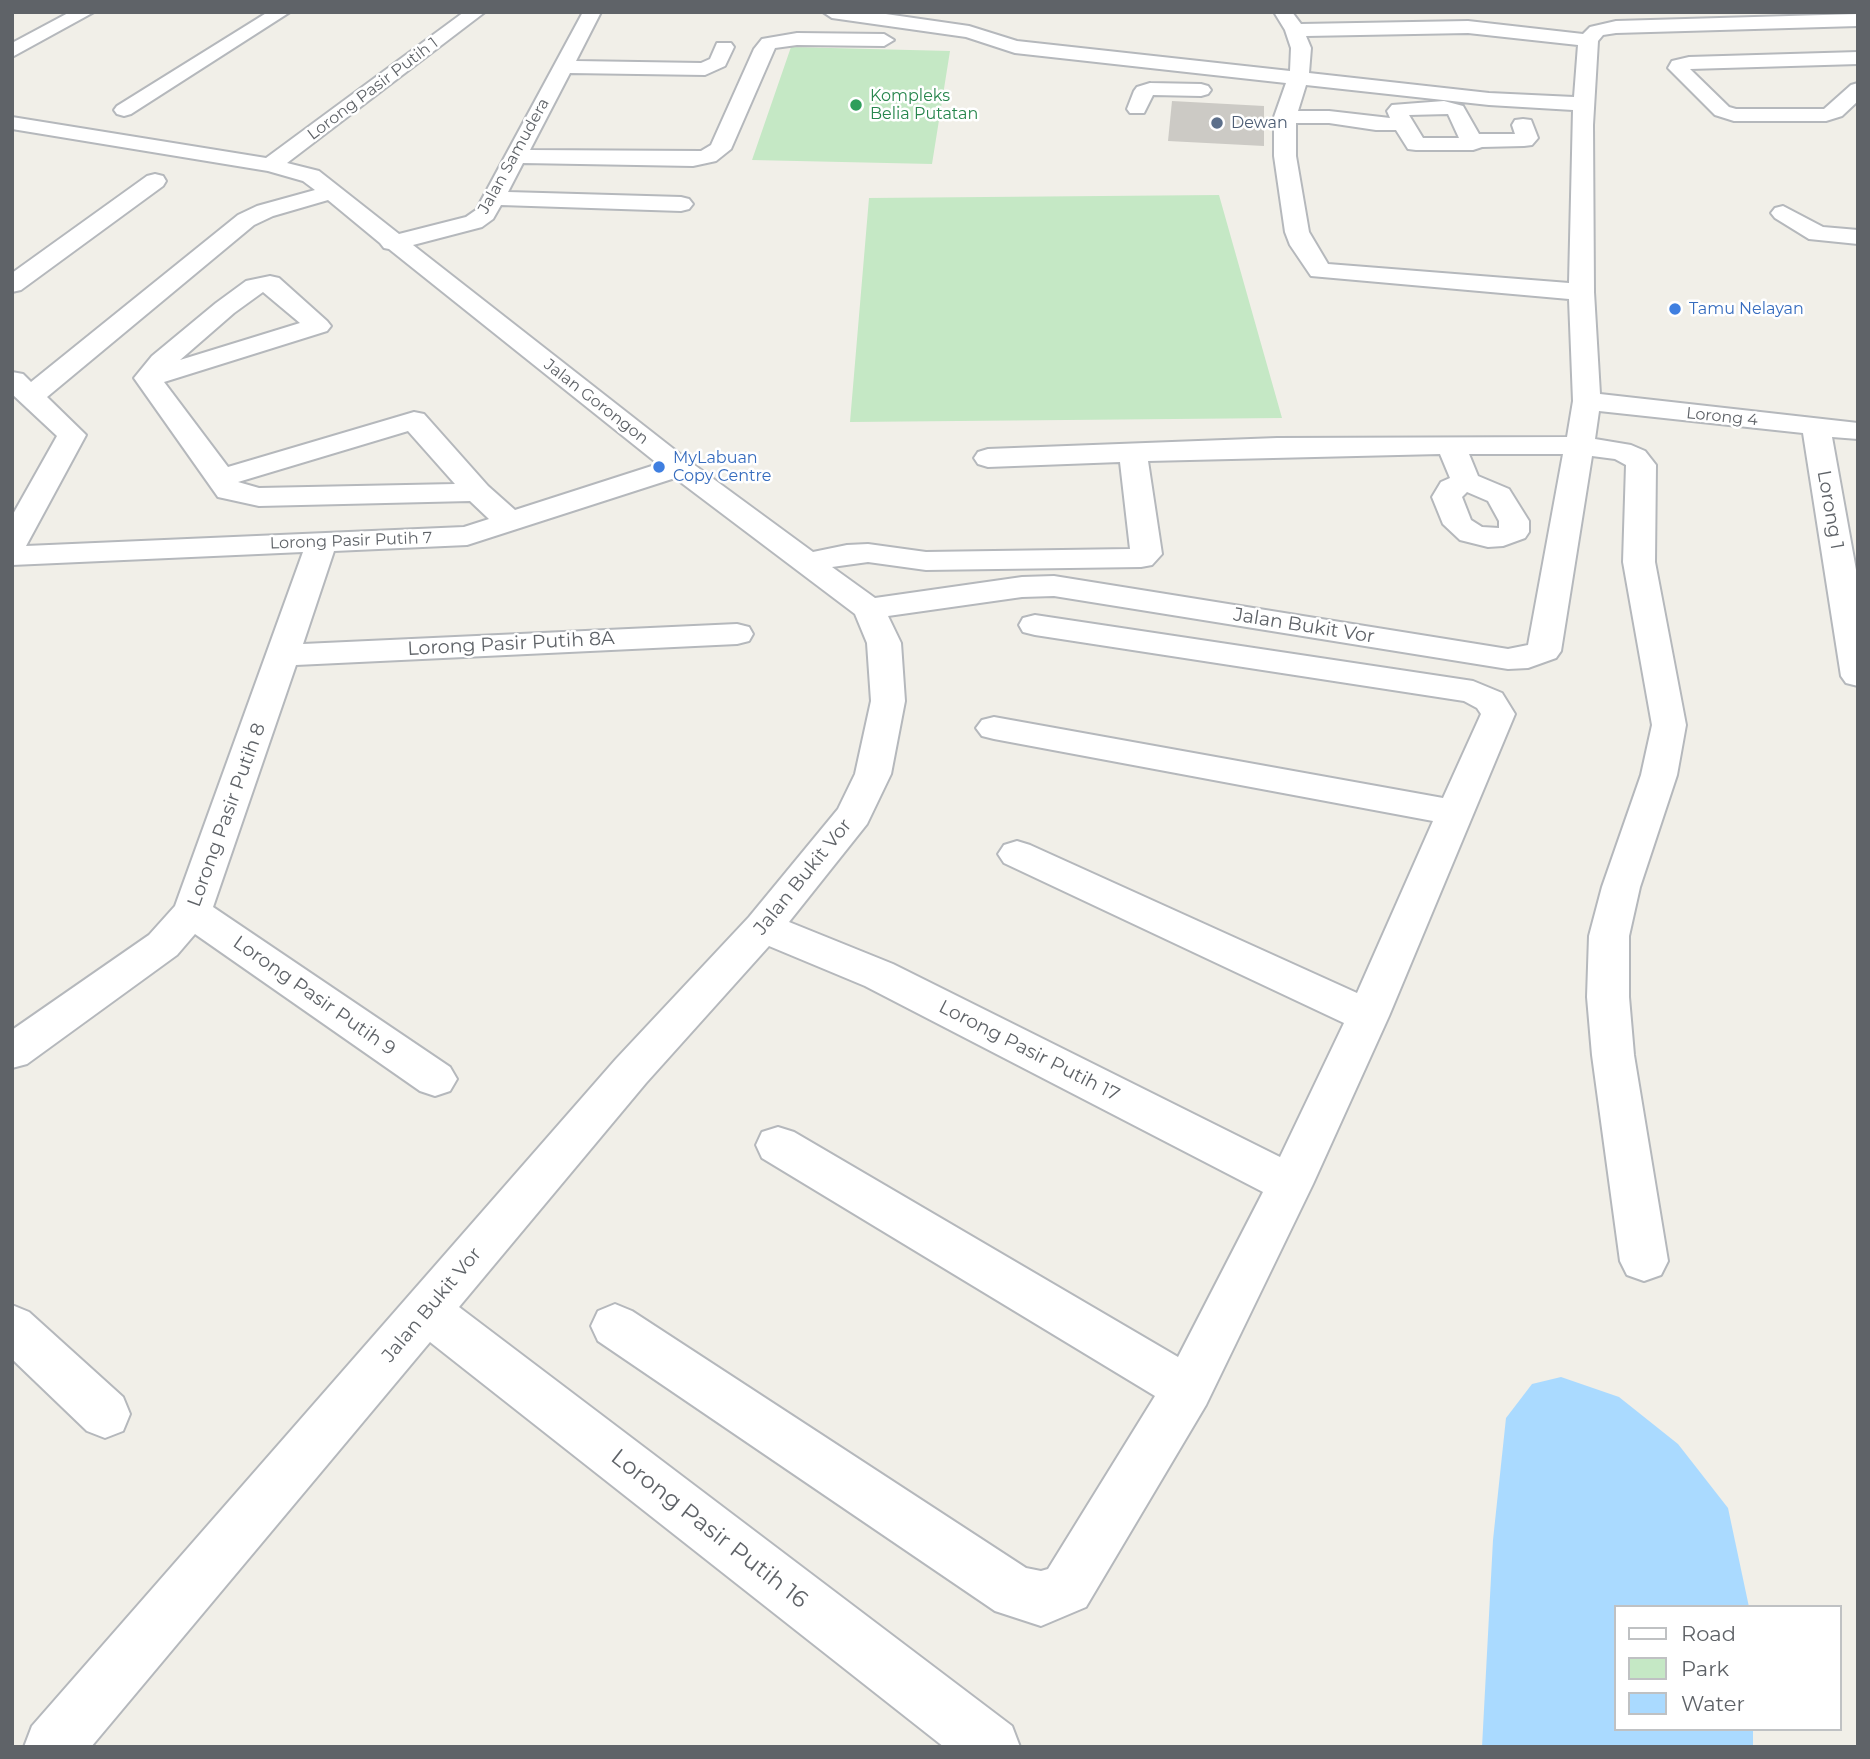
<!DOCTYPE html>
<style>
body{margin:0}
#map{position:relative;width:1870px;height:1759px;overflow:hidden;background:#f1efe8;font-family:Montserrat,sans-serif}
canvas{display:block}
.frame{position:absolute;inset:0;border:14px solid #5f6368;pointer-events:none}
.legend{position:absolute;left:1614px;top:1605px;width:228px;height:126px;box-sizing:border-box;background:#fff;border:2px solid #bfc1c3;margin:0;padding:9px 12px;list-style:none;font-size:21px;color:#5f6368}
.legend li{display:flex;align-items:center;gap:14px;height:35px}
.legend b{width:35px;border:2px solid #bfc1c3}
</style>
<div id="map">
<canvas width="1870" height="1759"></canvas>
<div class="frame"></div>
<ul class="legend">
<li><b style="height:9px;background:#fff"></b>Road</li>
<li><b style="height:19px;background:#c5e8c5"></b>Park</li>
<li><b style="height:19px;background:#aadaff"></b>Water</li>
</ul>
</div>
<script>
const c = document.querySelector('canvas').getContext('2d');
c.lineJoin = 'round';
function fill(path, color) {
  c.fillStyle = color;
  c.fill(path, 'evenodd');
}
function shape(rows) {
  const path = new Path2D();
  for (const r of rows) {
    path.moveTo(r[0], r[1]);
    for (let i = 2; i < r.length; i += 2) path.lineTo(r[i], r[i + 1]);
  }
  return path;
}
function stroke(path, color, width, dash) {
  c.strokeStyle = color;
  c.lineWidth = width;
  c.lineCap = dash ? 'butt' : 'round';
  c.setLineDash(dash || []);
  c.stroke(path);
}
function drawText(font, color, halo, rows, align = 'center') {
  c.font = font + ' Montserrat,sans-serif';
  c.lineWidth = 5;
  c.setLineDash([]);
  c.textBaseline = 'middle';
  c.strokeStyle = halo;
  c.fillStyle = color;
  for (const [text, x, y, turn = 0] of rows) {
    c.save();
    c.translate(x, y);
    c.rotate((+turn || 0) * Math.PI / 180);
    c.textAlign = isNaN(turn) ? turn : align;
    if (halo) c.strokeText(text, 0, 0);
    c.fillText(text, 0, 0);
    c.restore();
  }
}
fill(shape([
 [791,47,950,51,932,164,752,160],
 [1219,195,1282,418,850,422,869,198]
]), '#c5e8c5');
fill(shape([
 [1561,1377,1619,1397,1678,1444,1728,1508,1749,1607,1616,1607,1616,1729,1753,1729,1753,1747,1482,1747,1493,1540,1506,1418,1532,1384]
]), '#aadaff');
fill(shape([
 [1172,101,1264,106,1264,146,1168,141]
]), '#cccac5');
const minor = shape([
 [70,12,94,12,12,57,12,43,70,12],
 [268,12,290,12,131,114,124,116,117,114,114,110,117,106,268,12],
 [464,12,485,12,287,163,319,171,399,234,466,217,476,210,583,12,601,12,576,61,701,63,710,59,717,43,731,43,734,47,725,66,705,75,570,73,530,150,701,151,711,145,754,49,762,39,797,33,884,34,894,40,884,46,797,45,775,48,731,149,716,161,693,166,523,163,508,192,681,197,689,199,693,204,689,209,681,211,501,205,493,219,482,227,413,245,689,461,813,552,847,545,868,544,926,552,1130,549,1120,462,988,467,978,464,974,458,978,452,988,449,1277,438,1567,437,1573,401,1569,299,1311,276,1290,245,1285,232,1274,156,1274,117,1286,83,1015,53,966,37,832,18,823,12,872,12,969,26,1017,41,1290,71,1291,48,1285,30,1274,12,1292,12,1301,24,1468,21,1583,34,1590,27,1616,21,1858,14,1858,26,1616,33,1603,35,1598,41,1593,125,1594,292,1600,394,1858,423,1858,439,1832,437,1858,581,1858,686,1846,683,1841,676,1803,433,1599,411,1595,439,1631,445,1645,451,1656,465,1655,562,1686,725,1677,775,1640,887,1629,936,1629,997,1634,1055,1668,1261,1661,1275,1644,1281,1627,1275,1620,1261,1592,1055,1587,997,1589,936,1602,887,1641,775,1652,725,1623,562,1626,465,1615,459,1592,456,1561,651,1556,658,1528,668,1508,669,1054,596,1022,597,888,616,901,643,905,701,891,774,867,824,789,922,893,964,1280,1157,1344,1023,1004,863,998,854,1004,845,1017,841,1030,845,1357,993,1433,821,994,739,982,736,976,728,982,720,994,717,1443,798,1481,714,1477,708,1464,701,1035,635,1023,632,1019,625,1023,618,1035,615,1473,681,1502,693,1515,714,1389,1016,1313,1184,1206,1405,1086,1607,1041,1626,995,1611,598,1341,591,1326,598,1311,615,1304,632,1311,1026,1568,1041,1571,1048,1569,1155,1396,762,1158,756,1145,762,1132,778,1127,794,1132,1178,1357,1263,1192,865,986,769,946,646,1083,459,1307,1012,1726,1020,1747,944,1747,430,1342,91,1747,24,1747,32,1726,616,1059,749,917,838,809,855,774,871,701,867,643,855,614,675,478,467,545,334,551,303,644,737,624,749,627,753,634,749,641,737,644,296,665,213,907,450,1067,457,1079,450,1091,435,1096,420,1091,195,934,177,955,27,1064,12,1068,12,1030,149,935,175,906,303,552,12,565,12,516,57,436,12,394,12,372,23,374,31,382,238,215,257,206,315,190,303,181,268,171,12,129,12,117,266,158,464,12],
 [1468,33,1578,45,1574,97,1489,93,1309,73,1311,48,1306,36,1468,33],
 [1306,85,1489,105,1573,110,1569,283,1328,264,1309,232,1296,156,1296,123,1329,123,1376,130,1396,130,1408,149,1416,150,1473,150,1482,147,1524,146,1532,145,1538,138,1531,120,1523,119,1515,120,1512,125,1515,134,1479,134,1463,106,1444,101,1392,105,1387,111,1390,118,1329,111,1298,111,1306,85],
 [1448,114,1459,138,1423,138,1409,115,1448,114],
 [328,200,380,243,384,248,389,249,658,464,515,510,488,486,424,414,414,412,228,467,164,382,327,331,331,326,327,321,279,278,270,276,246,281,216,303,152,356,134,378,218,497,259,506,470,501,489,519,464,527,26,546,86,435,47,397,254,225,273,216,328,200],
 [263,292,300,323,180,360,234,313,263,292],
 [408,431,455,484,259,488,238,482,408,431],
 [1440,454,1450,478,1441,482,1432,497,1443,524,1460,540,1488,547,1503,546,1525,538,1529,532,1529,521,1509,489,1478,476,1469,454,1563,454,1528,645,1508,649,1054,576,1022,577,875,598,832,567,868,562,926,570,1141,567,1152,565,1162,554,1148,461,1440,454],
 [1467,492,1488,501,1499,521,1499,528,1482,527,1471,520,1462,497,1467,492],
 [1858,52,1858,64,1690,69,1729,107,1736,109,1824,109,1851,85,1858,83,1858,101,1842,116,1826,121,1734,121,1715,115,1668,68,1672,61,1689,57,1858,52],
 [1150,83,1201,84,1208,86,1211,90,1208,94,1201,96,1153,95,1144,113,1130,113,1127,109,1134,91,1137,87,1150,83],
 [155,174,163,176,166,181,163,186,21,290,12,292,12,273,147,176,155,174],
 [1783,206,1823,227,1858,230,1858,244,1809,239,1775,218,1771,213,1775,208,1783,206],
 [12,1305,29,1312,123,1397,130,1414,123,1431,105,1438,87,1431,12,1359,12,1305]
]);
stroke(minor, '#b5b8bc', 4);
fill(minor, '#fff');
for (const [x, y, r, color] of [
 [856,105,7,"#2e9e5b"],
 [1217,123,7,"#5c6f8a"],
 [1675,309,7,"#3f7fe0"],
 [659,467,7,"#3f7fe0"]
]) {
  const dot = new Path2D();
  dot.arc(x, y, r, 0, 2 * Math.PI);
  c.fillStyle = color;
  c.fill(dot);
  stroke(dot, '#fff', 2.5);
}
drawText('16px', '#5f6368', '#fff', [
 ["Lorong Pasir Putih 1",373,89,-37],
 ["Jalan Samudera",514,156,-61],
 ["Jalan Gorongon",596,402,38],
 ["Lorong 4",1722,417,6],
 ["Lorong Pasir Putih 7",351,541,-2]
]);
drawText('16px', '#27864d', '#fff', [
 ["Kompleks",870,96],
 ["Belia Putatan",870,114]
], 'left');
drawText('16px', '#4e5e75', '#fff', [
 ["Dewan",1231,123]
], 'left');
drawText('16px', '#366cbe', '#fff', [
 ["Tamu Nelayan",1689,309],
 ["MyLabuan",673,458],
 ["Copy Centre",673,476]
], 'left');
drawText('19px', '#5f6368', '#fff', [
 ["Lorong 1",1830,510,80],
 ["Jalan Bukit Vor",1304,626,9],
 ["Lorong Pasir Putih 8A",511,644,-3],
 ["Lorong Pasir Putih 8",227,815,-70],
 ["Jalan Bukit Vor",803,877,-51],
 ["Lorong Pasir Putih 9",314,996,35],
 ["Lorong Pasir Putih 17",1029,1051,27],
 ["Jalan Bukit Vor",432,1305,-50]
]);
drawText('23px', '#5f6368', '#fff', [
 ["Lorong Pasir Putih 16",709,1529,38]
]);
</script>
